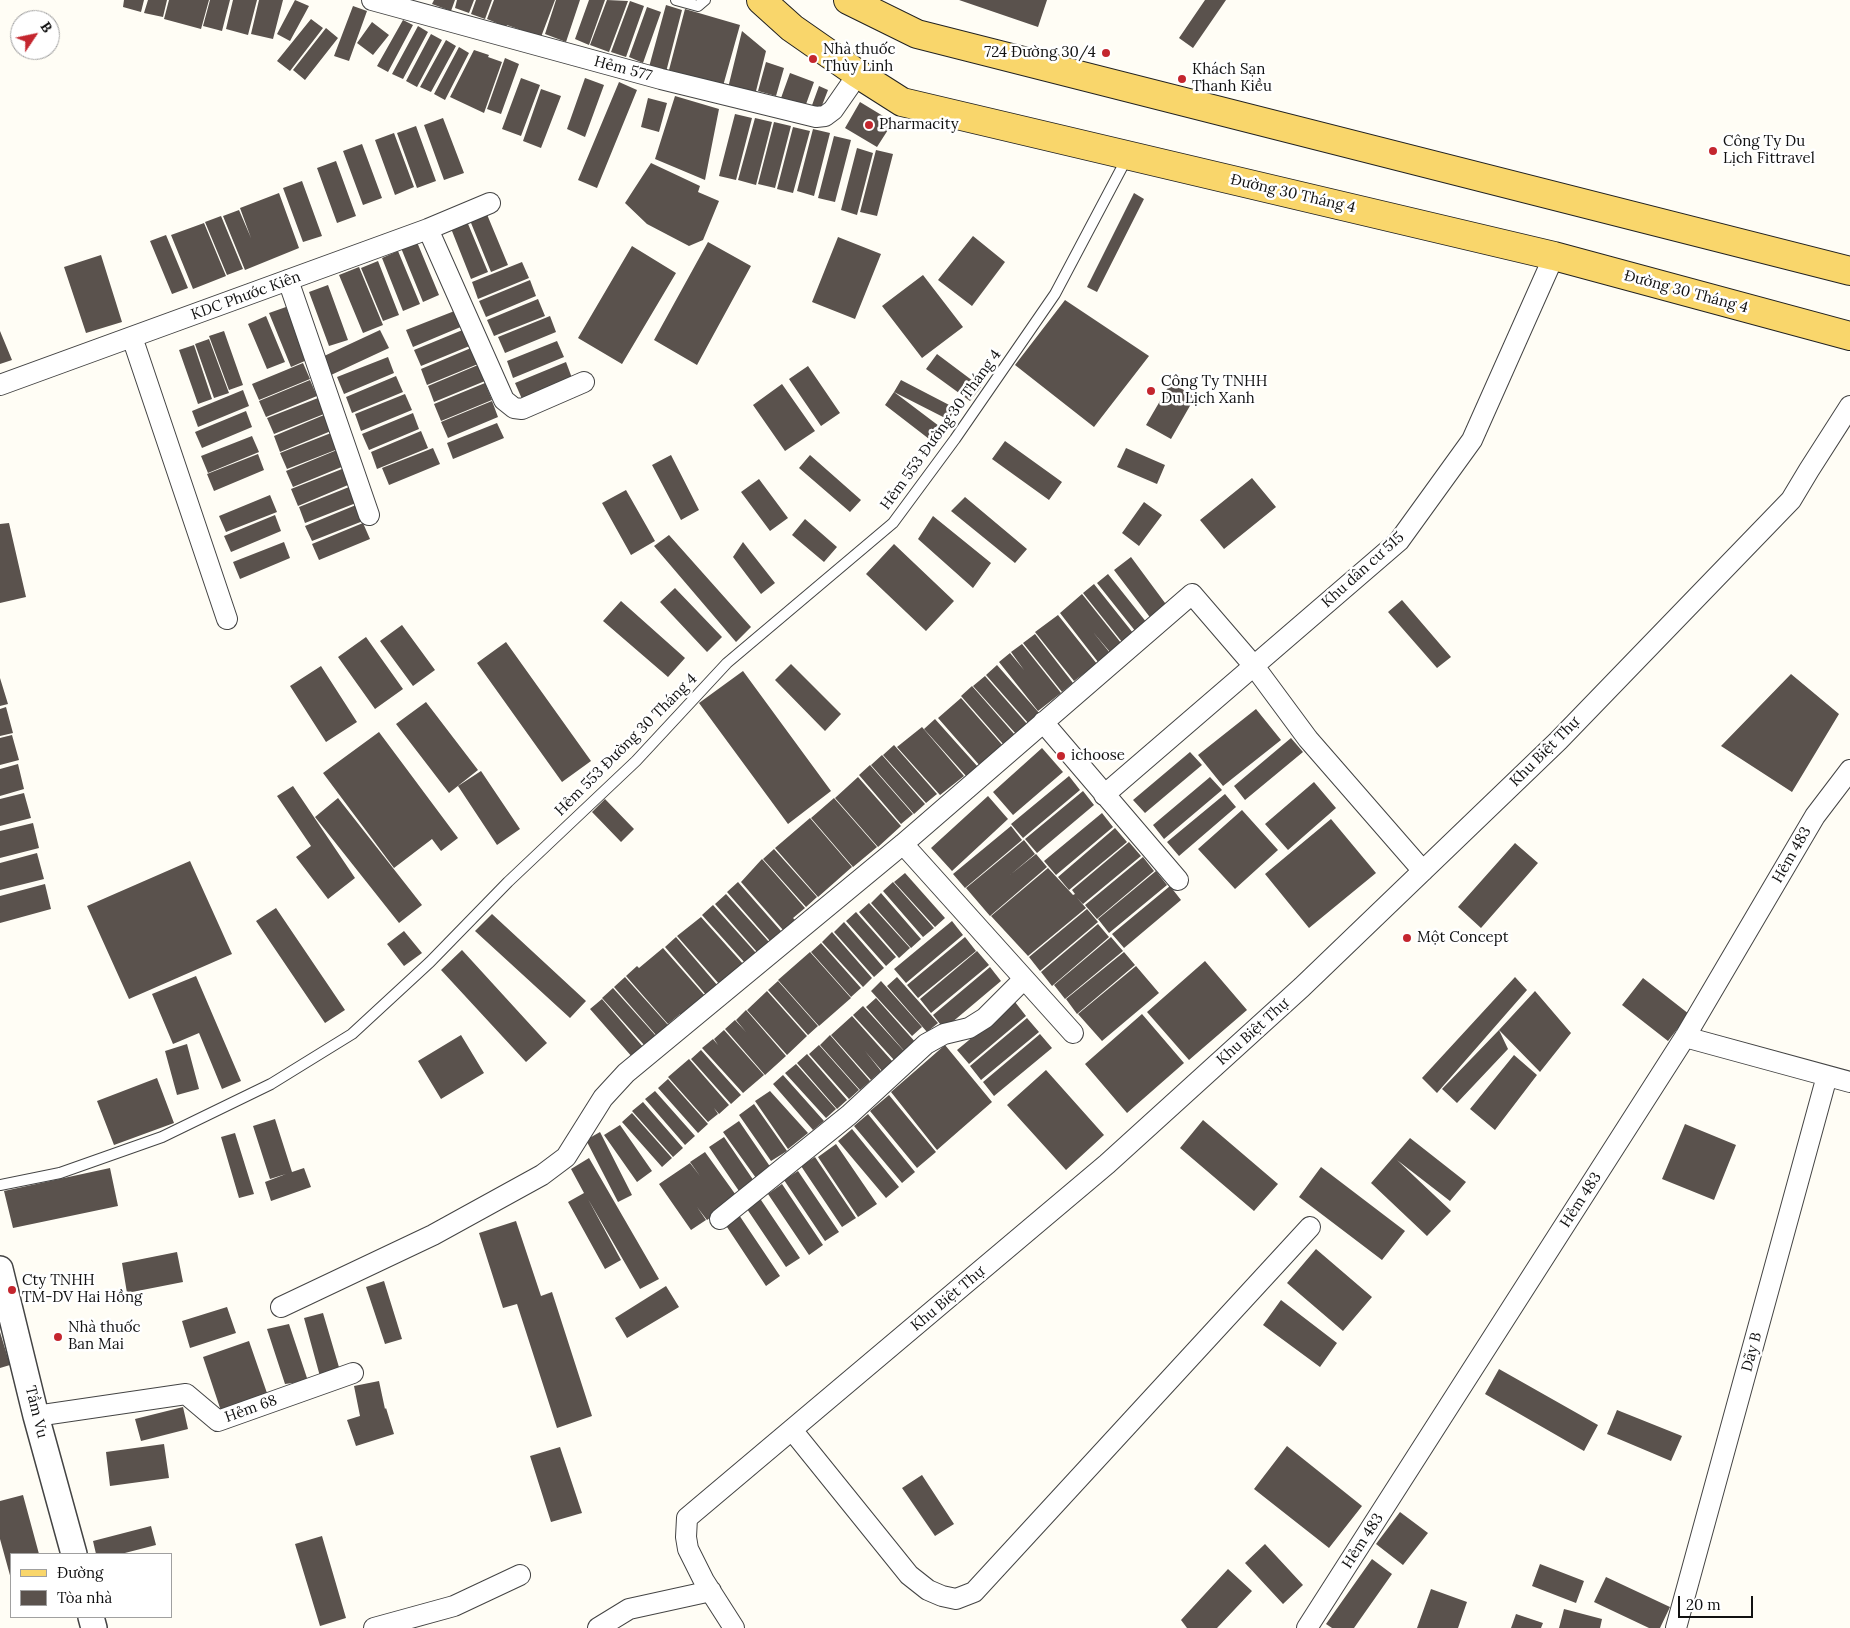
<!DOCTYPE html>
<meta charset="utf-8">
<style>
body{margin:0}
#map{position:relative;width:1850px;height:1628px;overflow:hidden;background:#fffdf5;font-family:Lora,serif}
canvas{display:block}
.legend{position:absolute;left:10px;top:1553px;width:162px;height:65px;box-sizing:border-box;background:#fff;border:1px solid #a0a0a0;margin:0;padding:6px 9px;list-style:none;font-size:15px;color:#111}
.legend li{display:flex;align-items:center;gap:10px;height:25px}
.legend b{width:25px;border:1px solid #a0a0a0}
.north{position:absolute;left:10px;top:10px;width:50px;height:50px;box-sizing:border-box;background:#fff;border:1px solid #a0a0a0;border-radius:50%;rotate:56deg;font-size:14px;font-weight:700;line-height:20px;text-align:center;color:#111}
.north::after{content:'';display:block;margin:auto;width:18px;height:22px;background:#c4262e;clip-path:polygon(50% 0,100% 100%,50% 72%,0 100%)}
.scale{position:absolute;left:1678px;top:1596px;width:75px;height:22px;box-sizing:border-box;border:2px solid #111;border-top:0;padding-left:6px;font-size:15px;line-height:18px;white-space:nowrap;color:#111;-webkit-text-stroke:4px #fff;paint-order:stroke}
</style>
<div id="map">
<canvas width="1850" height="1628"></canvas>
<ul class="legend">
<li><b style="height:6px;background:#f9d66b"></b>Đường</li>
<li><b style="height:14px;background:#5a524d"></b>Tòa nhà</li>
</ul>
<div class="north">B</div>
<div class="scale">20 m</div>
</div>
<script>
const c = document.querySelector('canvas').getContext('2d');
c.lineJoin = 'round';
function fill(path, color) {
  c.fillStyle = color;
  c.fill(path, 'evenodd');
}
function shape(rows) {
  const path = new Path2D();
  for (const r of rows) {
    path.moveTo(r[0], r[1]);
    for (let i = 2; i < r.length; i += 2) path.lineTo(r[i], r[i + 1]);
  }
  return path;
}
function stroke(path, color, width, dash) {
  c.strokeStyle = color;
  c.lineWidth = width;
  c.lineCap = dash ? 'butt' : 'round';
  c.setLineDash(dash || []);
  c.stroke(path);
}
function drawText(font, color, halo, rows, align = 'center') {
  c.font = font + ' Lora,serif';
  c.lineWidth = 5;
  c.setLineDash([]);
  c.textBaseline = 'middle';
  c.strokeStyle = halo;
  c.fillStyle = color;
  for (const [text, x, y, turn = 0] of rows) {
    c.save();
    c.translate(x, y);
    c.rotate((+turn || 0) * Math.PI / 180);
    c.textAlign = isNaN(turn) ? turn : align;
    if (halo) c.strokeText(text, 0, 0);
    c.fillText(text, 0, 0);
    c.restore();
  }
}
fill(shape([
 [124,0,144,0,141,12,123,7],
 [148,0,167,0,163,17,144,13],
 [169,0,209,0,201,29,164,19],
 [210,0,230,0,222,31,203,26],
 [233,0,257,0,248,35,226,29],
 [259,0,283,0,273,39,251,34],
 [295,0,309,6,290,41,277,34],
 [434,0,455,0,451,11,432,4],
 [457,0,474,0,469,13,455,8],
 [476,0,492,0,485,19,471,14],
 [494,0,555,0,541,37,507,25,506,27,487,19],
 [556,0,580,0,566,42,545,34],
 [589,0,605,0,589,45,575,39],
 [607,0,628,1,609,52,590,45],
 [959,0,1047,0,1038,27],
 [1205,0,1226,0,1193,48,1179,38],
 [630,1,644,6,626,57,611,52],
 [666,5,682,10,666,72,649,67],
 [353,6,367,11,349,61,334,56],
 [647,7,661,12,643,63,629,57],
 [685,9,740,25,723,86,669,70],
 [311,19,323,28,290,71,277,61],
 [403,20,413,25,388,72,377,66],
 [372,22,389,35,373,55,357,43],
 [418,26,428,32,403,79,392,74],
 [326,28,338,38,305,80,293,70],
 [742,31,766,51,755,95,728,88],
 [431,34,442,40,417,87,406,81],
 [446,40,456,46,431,92,420,87],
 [459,47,469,53,445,100,434,94],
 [474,50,489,55,488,57,502,62,484,113,450,97],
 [505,58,519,64,501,114,487,109],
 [766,62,784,68,776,96,758,91],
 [790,73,814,82,805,107,781,98],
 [521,78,540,85,521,136,502,129],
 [585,78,604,85,585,137,567,129],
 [619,82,637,90,597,188,578,180],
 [819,86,828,90,821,108,811,108],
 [541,89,561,96,541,148,523,141],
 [675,96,719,109,705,180,655,159],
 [648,98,667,103,659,132,641,127],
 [860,102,893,122,877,147,845,128],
 [735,114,752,118,736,180,719,176],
 [443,118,464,173,444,180,424,125],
 [755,118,772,122,756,185,738,180],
 [774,122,791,126,775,188,758,184],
 [416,126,436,181,417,188,397,133],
 [793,127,810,131,793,193,777,189],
 [813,129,830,133,814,196,797,191],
 [394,133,414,187,395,195,375,140],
 [834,136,851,140,835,202,818,198],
 [362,144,382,198,363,205,343,151],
 [857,148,873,153,857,215,841,210],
 [876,150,893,154,877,216,860,212],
 [336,161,356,216,337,223,317,168],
 [651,163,700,186,698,192,719,201,703,240,689,246,647,224,625,203],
 [302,181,322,236,303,242,283,188],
 [279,193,299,248,245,270,223,216,239,210,251,238,240,208],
 [1134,193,1144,199,1097,292,1087,287],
 [486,212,508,265,491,272,469,218],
 [221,216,243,269,227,275,205,222],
 [466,219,488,272,471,279,450,226],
 [204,223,226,276,193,289,171,235],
 [166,235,188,288,172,294,150,241],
 [973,236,1005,262,972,306,938,280],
 [838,237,881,254,855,319,812,302],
 [417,242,439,295,423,302,401,248],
 [708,242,751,266,697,365,654,340],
 [632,246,676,273,622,364,578,338],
 [398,251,420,304,403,311,382,258],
 [101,255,122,322,86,333,64,267],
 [378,261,399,315,383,321,361,268],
 [522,262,529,278,478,299,472,282],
 [359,267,383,325,363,333,339,275],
 [923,275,963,327,922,358,882,306],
 [530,280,536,296,486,317,479,301],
 [328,285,348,340,329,346,309,292],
 [538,299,545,316,494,336,487,320],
 [1065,300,1149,356,1094,427,1015,365],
 [286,307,307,360,291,367,269,313],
 [457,310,463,326,413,347,406,330],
 [266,316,285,362,267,369,248,324],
 [550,316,556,332,505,353,498,337],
 [465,329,472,345,421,366,414,350],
 [380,330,389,348,331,375,322,357],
 [0,331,12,360,0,364],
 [224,331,243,385,229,390,209,336],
 [209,339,229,393,214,398,195,344],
 [557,341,564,357,513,378,507,361],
 [194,345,212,399,198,404,179,350],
 [471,348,478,364,427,385,421,369],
 [937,354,981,387,970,401,926,369],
 [388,357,394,373,344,394,337,377],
 [566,362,572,378,522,399,515,383],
 [303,363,310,379,259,400,252,384],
 [478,365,485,381,434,402,428,386],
 [808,366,840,413,821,426,789,379],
 [396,376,403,392,352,413,346,397],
 [310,380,317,396,266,417,259,401],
 [901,380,955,408,949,420,894,392],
 [1171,382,1195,397,1171,439,1146,425],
 [485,383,492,400,441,421,434,404],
 [782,384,815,431,785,451,753,405],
 [243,390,249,406,198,427,192,411],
 [894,392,943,429,933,442,885,405],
 [405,394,412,410,361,431,355,414],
 [318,398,324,414,274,434,267,418],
 [492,401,498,417,448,438,441,422],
 [246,411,252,427,202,448,195,432],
 [413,413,419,429,369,450,362,434],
 [324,415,331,431,280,452,274,436],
 [497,423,504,438,453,459,447,443],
 [421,431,428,448,377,469,371,452],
 [331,433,338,449,287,469,280,453],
 [252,436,259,452,208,473,201,456],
 [1005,441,1062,482,1049,500,992,459],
 [433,448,440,464,389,485,382,468],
 [1126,448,1165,465,1157,484,1117,467],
 [337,450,344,466,293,487,286,471],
 [258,454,264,470,214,491,207,474],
 [671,455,699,510,681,520,652,465],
 [810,455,861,500,850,512,799,468],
 [342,469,348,485,298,506,291,489],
 [1252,478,1276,507,1224,549,1200,520],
 [759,479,788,518,770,531,741,492],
 [349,487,356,503,305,523,299,507],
 [626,490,655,541,631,555,602,503],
 [270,495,277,512,226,532,219,516],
 [965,497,1027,549,1015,563,951,511],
 [1144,502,1162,515,1139,546,1122,533],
 [356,505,363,521,312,541,305,526],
 [275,515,281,531,231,552,224,536],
 [933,516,991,563,973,588,918,539],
 [805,519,837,547,824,562,792,535],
 [9,523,26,597,0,603,0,524],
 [363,523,370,539,319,560,312,544],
 [669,535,751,627,736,642,654,546],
 [284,542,290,558,240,579,233,562],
 [743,542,775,583,761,594,733,557],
 [894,544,954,601,926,631,866,574],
 [1131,557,1168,607,1152,620,1114,570],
 [1108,574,1147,623,1136,632,1097,583],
 [1094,584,1133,633,1122,642,1083,593],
 [675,588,722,637,707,652,660,602],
 [1082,594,1121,643,1110,652,1093,632,1110,653,1098,662,1060,613],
 [1402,600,1451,657,1437,668,1388,612],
 [621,601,685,658,668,677,603,621],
 [1058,615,1097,664,1074,681,1035,632],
 [402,625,435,670,413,686,380,641],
 [1035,634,1073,683,1062,692,1023,643],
 [366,637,403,689,375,709,338,657],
 [506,642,591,761,562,782,477,663],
 [1022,644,1061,693,1038,711,999,662,1010,653,1024,670,1011,652],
 [791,664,841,714,825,731,775,680],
 [997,665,1040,714,1029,724,986,675],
 [321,666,357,722,326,742,290,686],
 [743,671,831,791,788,824,699,703],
 [1791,674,1839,714,1792,792,1721,746],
 [985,676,1027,724,1016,734,973,686],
 [0,678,8,704,0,706],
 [972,686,1015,735,1004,745,961,696],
 [961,698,1004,747,981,767,938,718],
 [426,702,478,770,449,793,396,724],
 [6,707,13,733,0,736,0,709],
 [1256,709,1281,740,1223,786,1198,755],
 [935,719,978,767,967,777,924,729],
 [922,727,964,776,940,795,897,747],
 [379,732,458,838,441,851,432,839,394,868,323,773],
 [12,735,19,760,0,765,0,738],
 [1291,738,1303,752,1245,800,1234,786],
 [894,745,937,794,926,803,883,755],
 [1042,748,1063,772,1013,815,993,792],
 [1190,752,1202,765,1145,813,1133,800],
 [882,755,925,804,914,814,871,765],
 [18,764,24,789,0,796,0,769],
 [870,765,913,814,901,824,859,775],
 [481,771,520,829,497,845,458,786],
 [1069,776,1080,790,1023,838,1011,824],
 [858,777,901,826,878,847,835,798],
 [1210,777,1222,790,1164,839,1153,825],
 [1314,782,1336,808,1288,850,1265,824],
 [293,786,355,878,328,899,296,857,311,846,277,796],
 [1083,791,1094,805,1037,853,1025,839],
 [24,793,31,818,0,826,0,799],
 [1225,794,1236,807,1179,856,1167,842],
 [988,796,1008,819,952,871,931,848],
 [338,798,422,905,399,923,315,817],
 [834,798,877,847,853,867,811,818],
 [605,799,634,829,621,842,592,812],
 [1242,810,1278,850,1235,889,1198,849],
 [1102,813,1113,827,1056,875,1044,861],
 [810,818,852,867,818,897,775,848],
 [1331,819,1376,873,1309,928,1265,874],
 [33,823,39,848,0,858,0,831],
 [1011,826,1022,840,965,888,953,874],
 [1115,828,1127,842,1069,890,1058,877],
 [1024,840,1035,854,1010,875,1036,854,1047,867,990,916,966,888],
 [1129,842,1141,856,1083,904,1077,898,1086,908,1028,956,991,916,1048,868,1073,895,1075,894,1072,890],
 [1515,843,1538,863,1481,928,1458,907],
 [774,849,817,897,806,907,763,859],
 [37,853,44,879,0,890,0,863],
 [1143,857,1154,871,1097,919,1085,905],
 [762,859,805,908,793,918,795,920,783,930,741,882],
 [190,861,232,954,129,999,87,906],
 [1156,871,1167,885,1109,933,1098,919],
 [905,873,945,918,935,927,894,882],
 [738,882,781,931,770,941,727,892],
 [893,882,934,928,923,937,883,891],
 [45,884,51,909,0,923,0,896],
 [1170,886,1181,900,1124,948,1112,934],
 [881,893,921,939,911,948,871,903],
 [726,894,769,942,757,952,715,904],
 [869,903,910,948,899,958,859,912],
 [713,905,756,953,745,963,702,915],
 [276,908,345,1010,325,1023,256,921],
 [1087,909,1098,922,1040,971,1029,957],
 [856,912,896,957,886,966,846,921],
 [492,914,586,1001,570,1018,475,931],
 [701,917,744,965,720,985,677,936],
 [952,921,963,935,906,983,894,969],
 [844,922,884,968,874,977,834,932],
 [1098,924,1109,937,1052,986,1041,972],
 [404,931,422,953,404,966,387,944],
 [832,932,872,978,863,987,822,942],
 [676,937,718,986,707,996,665,947],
 [965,937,976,951,918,998,907,985],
 [1111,937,1123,951,1065,999,1054,985],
 [821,943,861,988,851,997,811,952],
 [663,948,706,997,682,1016,680,1014,668,1024,626,976,637,966,639,968],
 [462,950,547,1043,526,1062,441,970],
 [977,951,989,965,931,1013,920,999],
 [810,952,851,998,819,1026,778,980],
 [1124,952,1135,965,1077,1014,1066,999],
 [1205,961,1247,1010,1189,1060,1147,1012],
 [1136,966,1159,993,1102,1041,1078,1014],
 [990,967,1001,981,944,1029,933,1015],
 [196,976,241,1081,222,1089,199,1033,173,1044,152,994],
 [625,977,668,1025,656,1035,614,987],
 [897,977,938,1023,927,1032,887,986],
 [1515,977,1527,990,1437,1093,1422,1078],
 [1643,978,1689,1014,1668,1041,1622,1005],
 [778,981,818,1026,808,1035,768,990],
 [881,981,922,1027,912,1036,871,991],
 [613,988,656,1036,645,1046,602,998],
 [767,991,807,1036,787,1055,747,1010],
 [1535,991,1571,1033,1540,1072,1499,1030],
 [876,998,917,1044,906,1053,866,1007],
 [602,999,644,1048,633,1058,590,1009],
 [1015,1002,1026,1016,969,1064,957,1050],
 [863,1006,904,1051,894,1060,853,1015],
 [746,1010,786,1056,765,1075,725,1029,735,1020,746,1032,736,1020],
 [1142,1014,1184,1063,1127,1113,1085,1064],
 [852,1016,893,1062,882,1071,865,1051,881,1071,871,1080,831,1035],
 [1027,1018,1039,1032,981,1080,970,1066],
 [724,1030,764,1075,743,1093,702,1048,713,1039,718,1045,714,1039],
 [1499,1030,1508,1049,1457,1103,1442,1089],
 [1040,1034,1052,1048,994,1096,983,1082],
 [461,1035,484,1073,441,1099,418,1061],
 [830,1035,870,1081,860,1090,820,1045],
 [187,1044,199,1089,177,1095,165,1051],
 [819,1045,859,1090,849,1099,809,1054],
 [945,1045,992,1102,937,1150,891,1092],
 [701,1050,741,1095,731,1104,691,1059],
 [807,1054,847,1100,837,1109,797,1063],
 [1514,1055,1537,1075,1495,1130,1470,1109],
 [689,1059,729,1105,719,1114,714,1108,718,1114,708,1122,668,1077],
 [796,1064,836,1109,826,1118,785,1073],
 [1046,1070,1104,1135,1066,1170,1007,1105],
 [783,1075,824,1121,813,1130,773,1084],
 [157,1078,174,1123,114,1145,97,1101],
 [668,1079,708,1124,698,1133,658,1088],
 [655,1091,695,1136,685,1145,645,1099],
 [770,1091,808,1133,788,1149,755,1101],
 [889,1095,936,1152,917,1168,870,1111],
 [643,1102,683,1148,673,1157,632,1111],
 [754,1104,787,1151,771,1161,739,1115],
 [632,1113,672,1158,662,1167,622,1122],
 [868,1114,915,1172,902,1183,854,1126],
 [275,1119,292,1172,304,1168,311,1187,271,1201,265,1182,286,1174,270,1179,253,1126],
 [1203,1120,1278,1184,1254,1211,1180,1148],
 [739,1121,771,1168,756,1178,723,1132],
 [1685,1124,1736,1145,1714,1200,1662,1179],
 [620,1125,652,1171,637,1182,604,1135],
 [852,1129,899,1187,886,1198,838,1141],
 [600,1132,632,1195,618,1202,586,1140],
 [235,1133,254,1194,239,1198,221,1137],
 [724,1137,756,1184,741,1194,709,1147],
 [1410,1138,1466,1182,1450,1201,1397,1160,1451,1211,1427,1236,1371,1183],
 [836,1144,877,1204,858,1217,818,1157],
 [705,1152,738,1198,707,1220,697,1207,706,1220,691,1230,659,1184,690,1163,700,1176,690,1162],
 [815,1157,856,1218,842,1227,801,1166],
 [589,1158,659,1279,640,1289,588,1199,621,1260,605,1269,568,1202,584,1193,571,1169],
 [1321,1167,1405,1231,1382,1260,1299,1197],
 [110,1168,118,1206,13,1228,4,1191],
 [798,1171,839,1232,825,1241,784,1180],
 [782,1184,823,1245,809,1255,768,1194],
 [759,1197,800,1258,786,1267,745,1206],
 [739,1215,780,1276,766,1286,725,1224],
 [516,1221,541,1296,552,1292,592,1416,557,1428,517,1304,503,1308,479,1233],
 [1316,1249,1372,1297,1343,1331,1287,1283],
 [177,1252,183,1282,127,1293,122,1263],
 [384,1281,402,1339,385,1344,366,1287],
 [666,1286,679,1307,627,1338,615,1318],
 [1281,1300,1337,1343,1320,1367,1263,1325],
 [227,1307,236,1333,190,1348,182,1321],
 [323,1313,341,1374,321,1380,304,1318],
 [289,1324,308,1381,285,1384,267,1329],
 [0,1332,10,1365,0,1368],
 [249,1341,268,1396,221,1411,203,1357],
 [1499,1369,1598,1425,1584,1451,1485,1394],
 [379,1381,385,1409,386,1408,394,1434,356,1446,347,1420,360,1416,354,1386],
 [183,1407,188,1429,141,1441,135,1419],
 [1617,1410,1682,1436,1671,1461,1607,1434],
 [164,1444,169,1478,110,1486,106,1452],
 [1287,1446,1362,1506,1329,1548,1254,1489],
 [560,1447,582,1513,551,1522,530,1456],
 [922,1475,954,1524,935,1536,902,1488],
 [23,1495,39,1554,11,1554,11,1579,0,1539,0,1501],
 [1400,1512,1428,1533,1403,1565,1376,1544],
 [151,1526,156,1545,121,1554,96,1554,93,1541],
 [322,1536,346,1618,320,1626,295,1544],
 [1265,1544,1303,1585,1283,1604,1245,1563],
 [1372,1559,1392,1574,1354,1628,1332,1628,1326,1624],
 [1540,1564,1584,1581,1576,1603,1532,1586],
 [1228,1569,1252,1591,1217,1628,1187,1628,1181,1620],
 [1606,1577,1670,1607,1660,1628,1649,1628,1594,1602],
 [1431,1589,1467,1602,1458,1628,1417,1628],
 [1564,1609,1602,1619,1600,1628,1559,1628],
 [1516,1614,1543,1623,1541,1628,1511,1628]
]), '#5a524d');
const service = shape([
 [676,0,698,6,705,0],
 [0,1185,60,1173,162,1137,271,1084,352,1034,430,962,508,882,636,761,727,663,893,523,955,439,1055,294,1128,156]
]);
const minor = shape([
 [372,0,661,79,816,117,825,116,833,110,858,74],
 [428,229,504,400,514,408,522,409,584,382],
 [288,280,369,515],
 [132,337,227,619],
 [0,385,428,229,490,203],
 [1043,722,1178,880],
 [1104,795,1399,541,1472,440,1554,256],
 [903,844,1073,1033],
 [1685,1037,1850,1082],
 [720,1219,849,1115,926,1044,944,1034,969,1028,985,1018,1024,979],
 [281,1307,433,1235,542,1175,566,1157,603,1098,626,1073,903,844,1192,594,1254,666,1308,739,1423,871],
 [36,1416,186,1394,218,1421,353,1373],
 [792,1430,909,1575,928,1590,942,1596,956,1599,974,1592,1310,1227],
 [374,1628,454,1606,520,1575],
 [598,1628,629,1609,711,1591],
 [734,1628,704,1581,688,1549,686,1537,687,1518,1107,1164,1302,987,1558,741,1791,500,1809,470,1850,406],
 [1307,1628,1685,1037,1815,816,1850,770],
 [1676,1628,1827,1076]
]);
const tertiary = shape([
 [0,1269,36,1416,74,1554],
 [91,1617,94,1628]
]);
const primary = shape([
 [761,0,792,28,858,74,902,102,1554,256,1850,336],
 [848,0,917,34,1850,271]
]);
stroke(service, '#444', 12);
stroke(minor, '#444', 22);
stroke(tertiary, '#444', 28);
stroke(primary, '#222', 30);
stroke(service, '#fff', 10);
stroke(minor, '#fff', 20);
stroke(tertiary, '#fff', 25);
stroke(primary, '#f9d66b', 28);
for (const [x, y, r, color] of [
 [1106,53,5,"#c4262e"],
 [813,59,5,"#c4262e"],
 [1182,79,5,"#c4262e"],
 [869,125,5,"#c4262e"],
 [1713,151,5,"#c4262e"],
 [1151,391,5,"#c4262e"],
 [1061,756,5,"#c4262e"],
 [1407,938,5,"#c4262e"],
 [12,1290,5,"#c4262e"],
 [58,1337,5,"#c4262e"]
]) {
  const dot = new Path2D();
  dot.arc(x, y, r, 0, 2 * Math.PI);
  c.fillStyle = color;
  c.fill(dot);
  stroke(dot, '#fff', 2);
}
drawText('15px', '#111', '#fff', [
 ["Nhà thuốc",823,50],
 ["Thùy Linh",823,67],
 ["724 Đường 30/4",1096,53,"right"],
 ["Khách Sạn",1192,70],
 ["Thanh Kiều",1192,87],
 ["Pharmacity",879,125],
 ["Công Ty Du",1723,142],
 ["Lịch Fittravel",1723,159],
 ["Công Ty TNHH",1161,382],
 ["Du Lịch Xanh",1161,399],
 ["ichoose",1071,756],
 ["Một Concept",1417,938],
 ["Cty TNHH",22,1281],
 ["TM-DV Hai Hồng",22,1298],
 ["Nhà thuốc",68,1328],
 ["Ban Mai",68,1345]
], 'left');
drawText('15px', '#111', '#fff', [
 ["Hẻm 577",623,69,15],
 ["Đường 30 Tháng 4",1293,194,13],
 ["Đường 30 Tháng 4",1686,292,15],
 ["KDC Phước Kiên",246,296,-20],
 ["Hẻm 553 Đường 30 Tháng 4",941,430,-54],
 ["Khu dân cư 515",1363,570,-42],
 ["Hẻm 553 Đường 30 Tháng 4",626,745,-45],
 ["Khu Biệt Thự",1545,752,-45],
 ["Hẻm 483",1792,855,-60],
 ["Khu Biệt Thự",1253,1032,-42],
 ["Hẻm 483",1581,1200,-57],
 ["Khu Biệt Thự",948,1299,-40],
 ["Dãy B",1752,1352,-75],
 ["Hẻm 68",251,1409,-20],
 ["Tầm Vu",36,1412,76],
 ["Hẻm 483",1363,1541,-57]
]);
</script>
